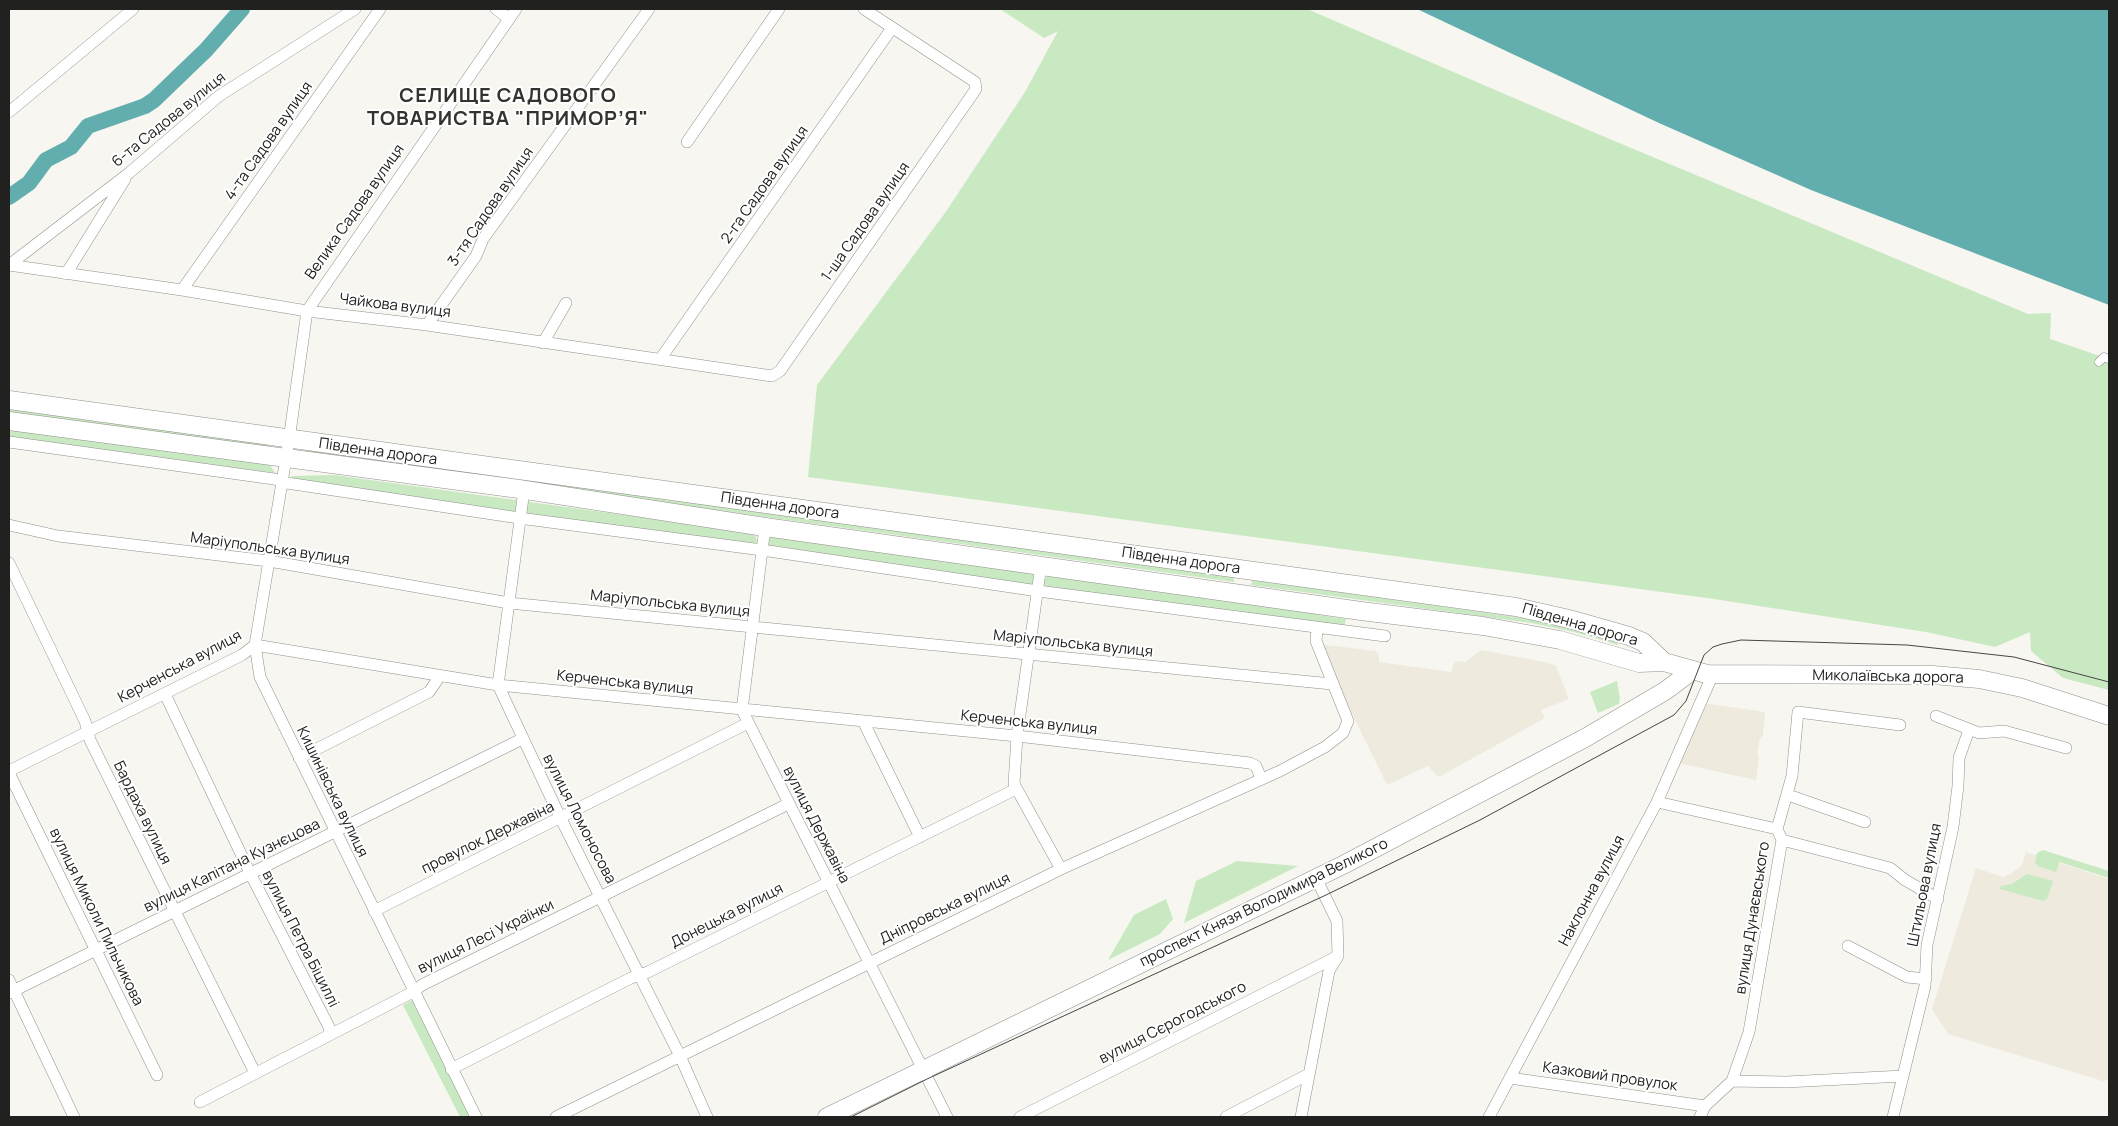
<!DOCTYPE html>
<meta charset="utf-8">
<style>
body{margin:0}
#map{position:relative;width:2118px;height:1126px;overflow:hidden;background:#f7f6f1;font-family:Manrope,sans-serif}
canvas{display:block}
.frame{position:absolute;inset:0;border:10px solid #21211f;pointer-events:none}
</style>
<div id="map">
<canvas width="2118" height="1126"></canvas>
<div class="frame"></div>
</div>
<script>
const c = document.querySelector('canvas').getContext('2d');
c.lineJoin = 'round';
function fill(path, color) {
  c.fillStyle = color;
  c.fill(path, 'evenodd');
}
function shape(rows) {
  const path = new Path2D();
  for (const r of rows) {
    path.moveTo(r[0], r[1]);
    for (let i = 2; i < r.length; i += 2) path.lineTo(r[i], r[i + 1]);
  }
  return path;
}
function stroke(path, color, width, dash) {
  c.strokeStyle = color;
  c.lineWidth = width;
  c.lineCap = dash ? 'butt' : 'round';
  c.setLineDash(dash || []);
  c.stroke(path);
}
function drawText(font, color, halo, rows, align = 'center') {
  c.font = font + ' Manrope,sans-serif';
  c.lineWidth = 4;
  c.setLineDash([]);
  c.textBaseline = 'middle';
  c.strokeStyle = halo;
  c.fillStyle = color;
  for (const [text, x, y, turn = 0] of rows) {
    c.save();
    c.translate(x, y);
    c.rotate((+turn || 0) * Math.PI / 180);
    c.textAlign = isNaN(turn) ? turn : align;
    if (halo) c.strokeText(text, 0, 0);
    c.fillText(text, 0, 0);
    c.restore();
  }
}
fill(shape([
 [1318,644,1376,651,1379,655,1379,662,1451,672,1455,661,1465,662,1481,650,1544,662,1556,666,1569,699,1541,710,1545,718,1439,777,1428,766,1387,785],
 [1703,703,1765,712,1763,735,1760,738,1757,753,1759,756,1756,780,1678,763],
 [2026,852,2109,879,2108,1080,2103,1081,1948,1034,1932,1009,1976,868,2003,877,2011,874,2022,865]
]), '#eeeade');
fill(shape([
 [1000,9,1307,9,1593,132,2028,314,2051,313,2050,339,2109,359,2109,690,2063,678,2031,651,2030,632,1995,647,1926,632,1714,599,808,477,817,385,945,213,1025,92,1058,31,1044,38],
 [9,406,270,442,269,447,9,412],
 [9,430,270,465,275,473,9,439],
 [306,448,1234,577,1234,582,528,484,306,453],
 [334,475,755,533,757,543,754,546,291,480,292,476],
 [772,536,1031,571,1036,581,1033,586,768,548,768,541],
 [1050,575,1315,611,1319,615,1346,619,1344,627,1047,589,1043,583,1044,579],
 [1252,580,1531,619,1618,642,1618,645,1574,632,1531,623,1251,585],
 [1617,681,1620,698,1619,704,1598,713,1590,692],
 [2043,850,2109,871,2109,878,2059,862,2056,872,2037,866,2035,862,2037,853],
 [1237,861,1298,866,1184,923,1196,881],
 [2027,874,2053,881,2047,899,2043,901,2000,889,2001,886,2012,884],
 [1166,899,1173,919,1160,934,1108,960,1134,915],
 [412,1000,470,1117,460,1117,403,1005]
]), '#c9e9c2');
fill(shape([
 [1417,9,2109,9,2109,305,1811,190,1659,123]
]), '#62adad');
stroke(shape([
 [9,197,29,183,46,160,71,147,88,126,145,106,154,100,206,50,242,9]
]), '#62adad', 16);
const pedestrian = shape([
 [2099,362,2104,357,2109,359]
]);
const minor = shape([
 [496,9,508,18],
 [9,112,133,9],
 [687,142,779,9],
 [9,265,182,290,307,311,427,325,772,376,780,371,976,89,975,82,864,9],
 [9,265,129,173,219,96,355,9],
 [66,274,125,179],
 [182,290,380,9],
 [427,325,476,256,483,239,649,9],
 [543,343,566,303],
 [661,358,892,28],
 [9,442,274,479,287,483,519,518,762,550,1038,591,1385,636],
 [524,490,498,685,561,819,680,1056,707,1117],
 [9,525,58,536,269,561,509,603,1332,684],
 [765,527,742,710,947,1117],
 [9,563,85,721,90,740,255,1073],
 [1041,565,1017,736,1014,784,1061,869],
 [165,694,250,873,330,1029,329,1035],
 [1936,716,1979,733,2004,731,2066,748],
 [863,721,920,837],
 [299,758,429,692,440,676],
 [9,771,242,655,255,645,498,685,1017,736,1250,763,1256,766,1261,778],
 [9,773,157,1075],
 [1788,795,1865,822],
 [1657,802,1777,829],
 [1782,840,1890,868,1905,880,1938,899],
 [374,911,748,723],
 [1848,946,1907,977,1926,979],
 [9,980,74,1117],
 [9,993,522,739],
 [451,1069,631,978,648,972,1016,789],
 [1510,1078,1705,1106],
 [1732,1081,1786,1082,1903,1076],
 [200,1102,413,992,422,985,788,804],
 [476,1117,260,677,255,645,289,440,307,311,516,9],
 [556,1117,1061,869,1280,771,1325,747,1343,733,1348,721,1316,641,1317,628],
 [1020,1117,1338,956],
 [1226,1117,1307,1075],
 [1301,1117,1329,971,1338,956,1337,921,1316,878],
 [1489,1117,1657,802,1713,674],
 [1700,1117,1705,1106,1732,1081,1749,1032,1782,840,1777,829,1792,776,1798,712,1900,725],
 [1893,1117,1925,986,1927,945,1953,827,1958,786,1959,758,1969,730]
]);
const primary = shape([
 [9,400,1516,607,1569,619,1629,636,1643,642,1664,662],
 [9,421,519,489,765,527,1361,611,1483,626,1560,640,1639,663,1664,662,1707,674,1933,675,1979,679,2022,688,2109,716],
 [827,1117,1343,865,1585,738,1665,691,1692,671]
]);
stroke(pedestrian, '#91908c', 9);
stroke(minor, '#91908c', 12);
stroke(primary, '#91908c', 19);
stroke(pedestrian, '#fff', 8);
stroke(minor, '#fff', 11);
stroke(primary, '#fff', 18);
stroke(shape([
 [851,1117,927,1079,1326,895,1480,820,1674,715,1686,701,1704,655,1713,647,1722,644,1741,640,1907,645,2014,657,2109,682]
]), '#464644', 1);
drawText('15px', '#21211f', '#fff', [
 ["6-та Садова вулиця",169,120,-39],
 ["4-та Садова вулиця",269,141,-55],
 ["2-га Садова вулиця",765,185,-55],
 ["3-тя Садова вулиця",491,207,-56],
 ["Велика Садова вулиця",355,212,-55],
 ["1-ша Садова вулиця",866,222,-55],
 ["Чайкова вулиця",395,306,7],
 ["Південна дорога",378,452,8],
 ["Південна дорога",780,506,8],
 ["Маріупольська вулиця",270,549,8],
 ["Південна дорога",1181,561,8],
 ["Маріупольська вулиця",670,604,6],
 ["Південна дорога",1580,625,16],
 ["Маріупольська вулиця",1073,644,6],
 ["Керченська вулиця",180,667,-28],
 ["Миколаївська дорога",1888,677,1],
 ["Керченська вулиця",625,683,6],
 ["Керченська вулиця",1029,723,6],
 ["Кишинівська вулиця",332,792,64],
 ["Бардаха вулиця",142,813,64],
 ["вулиця Ломоносова",579,819,63],
 ["вулиця Державіна",816,825,63],
 ["провулок Державіна",488,838,-26],
 ["вулиця Капітана Кузнєцова",232,866,-26],
 ["Штильова вулиця",1925,885,-79],
 ["Наклонна вулиця",1592,891,-62],
 ["проспект Князя Володимира Великого",1264,903,-26],
 ["Дніпровська вулиця",945,909,-26],
 ["Донецька вулиця",727,916,-27],
 ["вулиця Миколи Пильчикова",96,917,64],
 ["вулиця Дунаєвського",1753,918,-81],
 ["вулиця Лесі Українки",486,937,-26],
 ["вулиця Петра Біциллі",300,939,63],
 ["вулиця Сєрогодського",1173,1023,-27],
 ["Казковий провулок",1610,1077,8]
]);
c.letterSpacing = '1px';
drawText('bold 20px', '#34332f', '#fff', [
 ["СЕЛИЩЕ САДОВОГО",508,96],
 ["ТОВАРИСТВА \"ПРИМОР’Я\"",508,119]
]);
c.letterSpacing = '0px';
</script>
